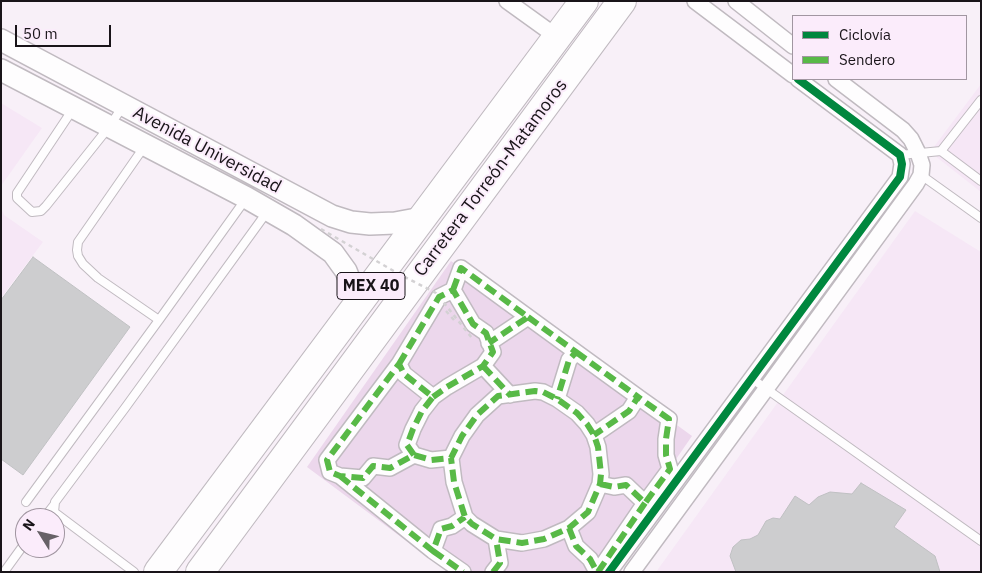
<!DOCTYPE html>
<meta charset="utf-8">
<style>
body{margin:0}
#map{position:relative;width:982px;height:573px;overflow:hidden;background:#f8f0f8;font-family:"IBM Plex Sans",sans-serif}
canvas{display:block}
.frame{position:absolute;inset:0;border:2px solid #191419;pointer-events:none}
.legend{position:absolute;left:792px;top:15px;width:175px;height:65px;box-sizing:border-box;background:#fbecfb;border:1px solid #a196a1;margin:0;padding:6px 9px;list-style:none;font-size:15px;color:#191419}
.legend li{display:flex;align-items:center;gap:10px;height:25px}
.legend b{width:25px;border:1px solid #a196a1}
.north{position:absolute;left:15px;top:508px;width:50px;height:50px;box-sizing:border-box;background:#fbecfb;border:1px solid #a196a1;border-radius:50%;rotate:306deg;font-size:14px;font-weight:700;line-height:20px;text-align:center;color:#191419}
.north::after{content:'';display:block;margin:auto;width:18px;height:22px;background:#676167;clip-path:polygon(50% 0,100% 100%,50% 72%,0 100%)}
.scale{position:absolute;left:15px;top:25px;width:96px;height:22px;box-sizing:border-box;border:2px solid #191419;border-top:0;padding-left:6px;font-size:15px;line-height:18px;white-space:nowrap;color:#191419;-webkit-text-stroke:4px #fbecfb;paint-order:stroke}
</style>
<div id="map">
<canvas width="982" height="573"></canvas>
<div class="frame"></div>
<ul class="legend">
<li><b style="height:6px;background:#00873e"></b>Ciclovía</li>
<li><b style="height:6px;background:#58b947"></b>Sendero</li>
</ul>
<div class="north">N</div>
<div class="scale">50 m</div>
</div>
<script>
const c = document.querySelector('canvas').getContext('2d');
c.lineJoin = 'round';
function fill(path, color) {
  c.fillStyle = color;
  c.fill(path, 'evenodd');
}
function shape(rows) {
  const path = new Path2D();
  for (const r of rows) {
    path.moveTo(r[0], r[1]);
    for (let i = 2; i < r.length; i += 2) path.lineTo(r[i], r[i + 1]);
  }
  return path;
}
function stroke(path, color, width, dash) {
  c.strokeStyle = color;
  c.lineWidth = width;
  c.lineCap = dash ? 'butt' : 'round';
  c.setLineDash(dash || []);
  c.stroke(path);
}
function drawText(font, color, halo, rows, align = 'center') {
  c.font = font + ' "IBM Plex Sans",sans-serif';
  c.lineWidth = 4;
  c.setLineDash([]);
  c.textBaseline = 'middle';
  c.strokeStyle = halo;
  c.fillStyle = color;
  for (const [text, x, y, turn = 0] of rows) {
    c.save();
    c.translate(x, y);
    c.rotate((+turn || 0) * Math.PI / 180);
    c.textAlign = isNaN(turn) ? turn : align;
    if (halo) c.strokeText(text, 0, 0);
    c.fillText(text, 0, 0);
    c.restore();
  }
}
fill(shape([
 [981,84,981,192,930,152],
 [1,103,42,128,1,186],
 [1,207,4,215,43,242,1,298],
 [915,211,981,252,981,572,656,572]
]), '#f6e7f6');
fill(shape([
 [451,261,692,436,598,572,448,572,307,467]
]), '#ecd7ec');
const building = shape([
 [33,257,130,327,23,475,1,459,1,300,33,257],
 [861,483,906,510,894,527,935,556,940,572,736,572,730,556,733,547,741,540,750,539,758,535,766,521,773,518,780,519,795,496,809,505,818,497,830,492,852,494,861,483]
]);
fill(building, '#cdcdcf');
stroke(building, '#c0c1c3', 1);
const lane = shape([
 [73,109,17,193,17,198,32,212,41,211,46,206,109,127,123,106],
 [144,147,78,242,77,250,78,256,83,264,98,278,159,320,245,200],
 [941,151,981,181],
 [900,155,941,151,981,100],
 [921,175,981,218],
 [751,378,981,541],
 [26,502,159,320],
 [44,518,54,505],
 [4,572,25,543],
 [134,572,54,512,55,502,125,408,267,212]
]);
const street = shape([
 [507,1,557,37],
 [695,1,793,75],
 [736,1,793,46],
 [453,290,461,268,528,317,489,343],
 [528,317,576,352,569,360,557,399],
 [576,352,638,397,629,411,594,435],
 [399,364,439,297,453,290,473,324,486,333,493,352,483,366,447,387,433,397],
 [483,366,510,395],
 [414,455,407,445,413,429,422,411,433,397,404,374,399,364,327,460,330,472,340,476,363,478,373,466,390,468,414,455,431,460,451,458,462,436,477,415,498,396,535,391,543,392,557,399,577,413,587,424,594,435,598,447,601,474,600,484,588,512,569,528,544,539,522,543,496,539,472,524,465,517,454,482,451,458],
 [340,476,433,551,441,529,452,526,465,517],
 [600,484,614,487,626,485,645,503,670,469,666,455,666,439,669,419,638,397],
 [569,528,576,546,590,559,597,572],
 [433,551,463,572],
 [493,572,500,563,496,539],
 [598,572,645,503],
 [609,572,900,177,902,164,900,155,798,79],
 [632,572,916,184,921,175,922,165,918,153,911,139,903,130,836,79]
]);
const secondary = shape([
 [1,40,332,216,351,222,370,224,395,223,422,218],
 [1,70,247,198,294,225,333,253,346,271,352,286,356,306]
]);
const highway = shape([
 [158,572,584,1],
 [200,572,622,1]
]);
stroke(lane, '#c0bac0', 10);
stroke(street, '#c0bac0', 18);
stroke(secondary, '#c0bac0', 24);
stroke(highway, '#c0bac0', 30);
stroke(shape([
 [446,311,454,320]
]), '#d3d1d3', 2.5, [4, 4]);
stroke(lane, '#fefdfe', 8);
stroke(street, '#fefdfe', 15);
stroke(secondary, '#fefdfe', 21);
stroke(highway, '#fefdfe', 28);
stroke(shape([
 [321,229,399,274,436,293,472,338]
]), '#d3d1d3', 2.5, [4, 4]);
stroke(shape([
 [453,290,461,268,528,317,489,343],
 [528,317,576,352,569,360,557,399],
 [576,352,638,397,629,411,594,435],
 [399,364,439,297,453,290,473,324,486,333,493,352,483,366,447,387,433,397],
 [483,366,510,395],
 [414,455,407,445,413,429,422,411,433,397,404,374,399,364,327,460,330,472,340,476,363,478,373,466,390,468,414,455,431,460,451,458,462,436,477,415,498,396,535,391,543,392,557,399,577,413,587,424,594,435,598,447,601,474,600,484,588,512,569,528,544,539,522,543,496,539,472,524,465,517,454,482,451,458],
 [340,476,433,551,441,529,452,526,465,517],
 [600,484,614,487,626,485,645,503,670,469,666,455,666,439,669,419,638,397],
 [569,528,576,546,590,559,597,572],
 [433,551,463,572],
 [493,572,500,563,496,539],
 [598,572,645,503]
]), '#58b947', 6, [12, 6]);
stroke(shape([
 [609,572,900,177,902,164,900,155,798,79]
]), '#00873e', 8);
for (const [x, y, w] of [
 [371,286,68]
]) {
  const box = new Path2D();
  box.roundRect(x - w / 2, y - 13.5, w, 27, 4);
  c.fillStyle = '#fbecfb';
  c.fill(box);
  stroke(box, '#191419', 1);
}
drawText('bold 16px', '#191419', null, [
 ["MEX 40",371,286]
]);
drawText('18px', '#191419', '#fbecfb', [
 ["Avenida Universidad",207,150,28],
 ["Carretera Torreón-Matamoros",491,178,-53]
]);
</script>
